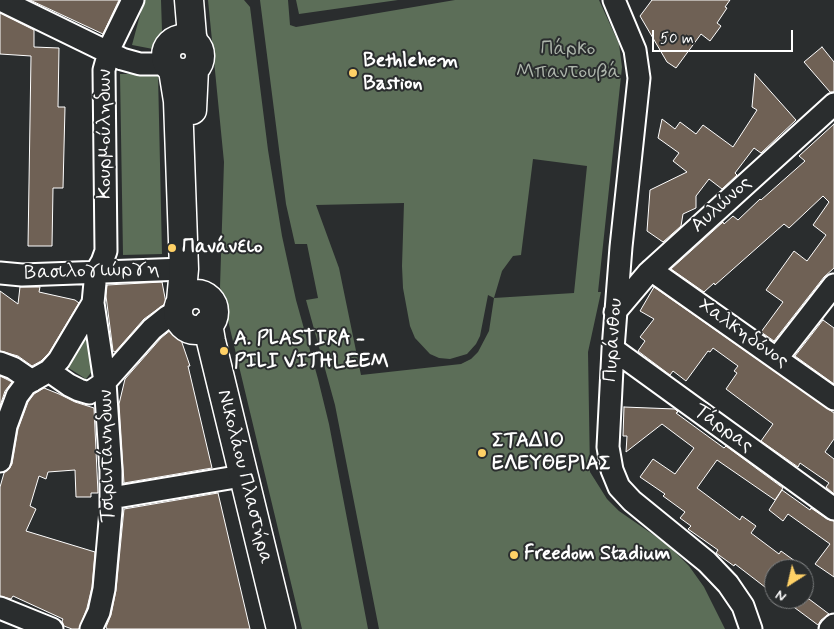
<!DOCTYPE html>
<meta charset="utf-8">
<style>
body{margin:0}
#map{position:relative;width:834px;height:629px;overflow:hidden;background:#2a2d2e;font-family:Mynerve,sans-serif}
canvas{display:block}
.north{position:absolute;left:764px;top:559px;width:50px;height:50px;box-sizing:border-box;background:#2a2d2e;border:1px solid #7f8182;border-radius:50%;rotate:215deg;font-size:14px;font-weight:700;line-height:20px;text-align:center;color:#fff}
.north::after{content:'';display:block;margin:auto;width:18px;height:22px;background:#ffd166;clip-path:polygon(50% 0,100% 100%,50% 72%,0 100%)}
.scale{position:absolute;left:652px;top:30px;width:141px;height:22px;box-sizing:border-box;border:2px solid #fff;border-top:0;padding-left:6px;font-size:15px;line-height:18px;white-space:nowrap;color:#fff;-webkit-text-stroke:4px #2a2d2e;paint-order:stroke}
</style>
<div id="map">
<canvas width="834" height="629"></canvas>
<div class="north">N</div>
<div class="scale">50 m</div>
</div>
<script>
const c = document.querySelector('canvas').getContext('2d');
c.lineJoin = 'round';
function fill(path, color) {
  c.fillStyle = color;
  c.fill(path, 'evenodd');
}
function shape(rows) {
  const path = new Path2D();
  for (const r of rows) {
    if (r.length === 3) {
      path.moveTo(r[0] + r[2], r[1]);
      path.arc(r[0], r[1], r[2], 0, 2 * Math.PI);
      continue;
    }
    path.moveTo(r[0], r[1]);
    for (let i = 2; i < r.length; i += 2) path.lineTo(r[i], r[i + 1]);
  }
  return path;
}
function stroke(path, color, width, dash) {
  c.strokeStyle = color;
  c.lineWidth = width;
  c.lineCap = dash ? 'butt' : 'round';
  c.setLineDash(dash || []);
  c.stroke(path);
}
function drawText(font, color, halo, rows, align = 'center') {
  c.font = font + ' Mynerve,sans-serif';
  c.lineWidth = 4;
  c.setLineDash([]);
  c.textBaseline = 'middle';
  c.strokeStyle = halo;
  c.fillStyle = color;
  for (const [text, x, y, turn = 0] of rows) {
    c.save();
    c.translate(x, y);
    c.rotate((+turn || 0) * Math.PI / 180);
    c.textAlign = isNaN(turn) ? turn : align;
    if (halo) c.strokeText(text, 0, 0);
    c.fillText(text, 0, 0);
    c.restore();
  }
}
fill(shape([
 [144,0,161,0,162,31,157,45,153,49,132,45],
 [208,0,244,0,250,7,268,150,282,236,296,300,318,379,329,424,368,629,302,629,220,287,224,162],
 [260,0,288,0,290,25,296,27,455,0,599,0,619,44,622,67,598,292,601,292,588,352,590,472,607,499,619,511,668,545,689,566,704,587,725,629,379,629,335,405,306,300,318,298,307,244,295,244,286,204],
 [533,159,587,166,574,293,494,298,502,271,513,256,521,255],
 [404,203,402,266,403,288,410,326,415,338,430,354,439,358,450,359,467,354,476,344,480,336,488,295,494,298,489,331,478,352,471,359,461,364,361,375,339,268,316,205],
 [296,0,398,0,299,14],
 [120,74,158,74,162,254,123,255],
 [89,334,96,366,86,379,67,367]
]), '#5c6e58');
const building = shape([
 [30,0,119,0,103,34,30,0],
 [652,0,730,0,725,7,727,8,717,23,721,26,710,41,701,34,676,68,667,62,640,16,652,0],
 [0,13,34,30,34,47,59,48,58,107,65,107,63,188,53,188,52,246,28,246,31,56,0,54,0,13],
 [822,47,834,62,834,92,830,92,804,62,822,47],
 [755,74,796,120,761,153,754,148,735,173,737,175,722,189,709,179,696,196,696,208,683,214,681,226,663,242,647,231,650,190,687,172,673,161,679,153,658,138,662,119,675,129,680,122,696,134,703,125,733,147,757,110,752,107,755,74],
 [834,124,834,268,824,277,774,341,761,332,783,302,766,290,794,251,807,261,826,235,813,225,829,202,823,196,789,228,784,224,715,285,714,283,704,292,671,269,723,222,724,224,733,216,738,220,760,199,761,200,805,161,799,156,834,124],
 [162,282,166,303,144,319,115,352,113,351,106,296,107,285,162,282],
 [20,287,40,287,39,292,75,300,79,303,49,353,41,361,32,366,18,356,0,351,0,291,18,304,20,287],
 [654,287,834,413,834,439,825,452,834,459,834,494,826,487,829,483,800,463,798,467,761,441,773,424,726,389,737,373,734,371,738,366,713,348,710,352,708,351,686,381,673,371,670,375,638,351,645,341,640,337,654,319,640,311,654,287],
 [823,320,834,328,834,384,795,356,823,320],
 [172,329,179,334,190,366,188,366,212,468,124,483,119,404,125,379,161,338,172,329],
 [0,376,12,382,5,391,0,406,0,376],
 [44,388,59,394,75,402,94,408,98,493,91,493,91,497,76,497,75,470,48,472,46,479,39,476,30,506,36,509,26,531,95,552,92,587,87,608,79,629,72,629,64,626,62,621,63,619,13,596,11,599,0,596,0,487,4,473,9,469,12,464,18,429,28,402,34,394,44,388],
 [624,407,675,409,678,412,676,413,724,448,726,446,783,488,775,500,717,460,697,488,740,520,742,516,756,526,751,533,779,554,781,551,806,569,774,569,774,594,735,564,734,566,716,553,718,550,688,529,691,526,680,518,685,512,663,496,665,494,640,477,653,459,675,474,694,448,662,424,626,452,627,436,623,436,624,407],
 [782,490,810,510,811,508,827,519,834,521,834,577,815,564,830,544,788,514,783,521,769,510,782,490],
 [218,493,250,629,107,629,106,627,111,615,116,590,124,509,218,493],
 [783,599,809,599,829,614,821,620,818,625,783,599]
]);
fill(building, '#6f6155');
stroke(building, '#fff', 1);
const minor = shape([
 [1,0,122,59,140,64,168,64],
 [614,0,635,50,639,78,621,247,613,349,608,447,612,470,619,487,632,501,707,562,728,584,743,606,751,629],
 [651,270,834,399],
 [0,273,22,275,184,269],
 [93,303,59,360,49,371,69,385,79,390,89,393,105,382,93,303,96,272,102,262,106,251,104,70,111,45,133,0],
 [615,312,648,273,834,104],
 [613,349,834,509],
 [777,358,834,285],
 [0,363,13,368,32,381],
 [0,461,6,426,17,396,26,384,49,371],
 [111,498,230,478],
 [0,608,52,629],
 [91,629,99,612,104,589,111,510,111,471,105,382,152,329,167,317,178,311],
 [830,629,834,625]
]);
const secondary = shape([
 [189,0,192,36,194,43],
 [183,56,17],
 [173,70,178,101,184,269,181,301],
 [192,110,194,69],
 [196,312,18],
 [208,324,211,341,281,629]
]);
stroke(minor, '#fff', 25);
stroke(secondary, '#fff', 31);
stroke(minor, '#2a2d2e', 21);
stroke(secondary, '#2a2d2e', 28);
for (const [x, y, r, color] of [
 [353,73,5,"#ffd166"],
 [172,248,5,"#ffd166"],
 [224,351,5,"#ffd166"],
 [482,453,5,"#ffd166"],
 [514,555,5,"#ffd166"]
]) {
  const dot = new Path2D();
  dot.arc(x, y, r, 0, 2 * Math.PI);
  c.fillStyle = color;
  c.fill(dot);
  stroke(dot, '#2a2d2e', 2);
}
drawText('20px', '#aeb6ac', '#2a2d2e', [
 ["Πάρκο",568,50],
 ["Μπαντουβά",568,73]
]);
drawText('bold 20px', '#fff', '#2a2d2e', [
 ["Bethlehem",363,62],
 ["Bastion",363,85],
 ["Πανάνειο",182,248],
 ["A. PLASTIRA -",234,340],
 ["PILI VITHLEEM",234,363],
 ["ΣΤΑΔΙΟ",492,442],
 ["ΕΛΕΥΘΕΡΙΑΣ",492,465],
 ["Freedom Stadium",524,555]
], 'left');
drawText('20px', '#fff', '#2a2d2e', [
 ["Κουρμούληδων",106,134,-90],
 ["Αυλώνος",722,205,-42],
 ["Βασιλογιώργη",92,272,-2],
 ["Χαλκηδόνος",743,334,35],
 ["Πυράνθου",614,340,-86],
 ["Τάρρας",723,429,36],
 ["Τσιριντάνηδων",108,456,-91],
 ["Νικολάου Πλαστήρα",244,477,76]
]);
</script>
